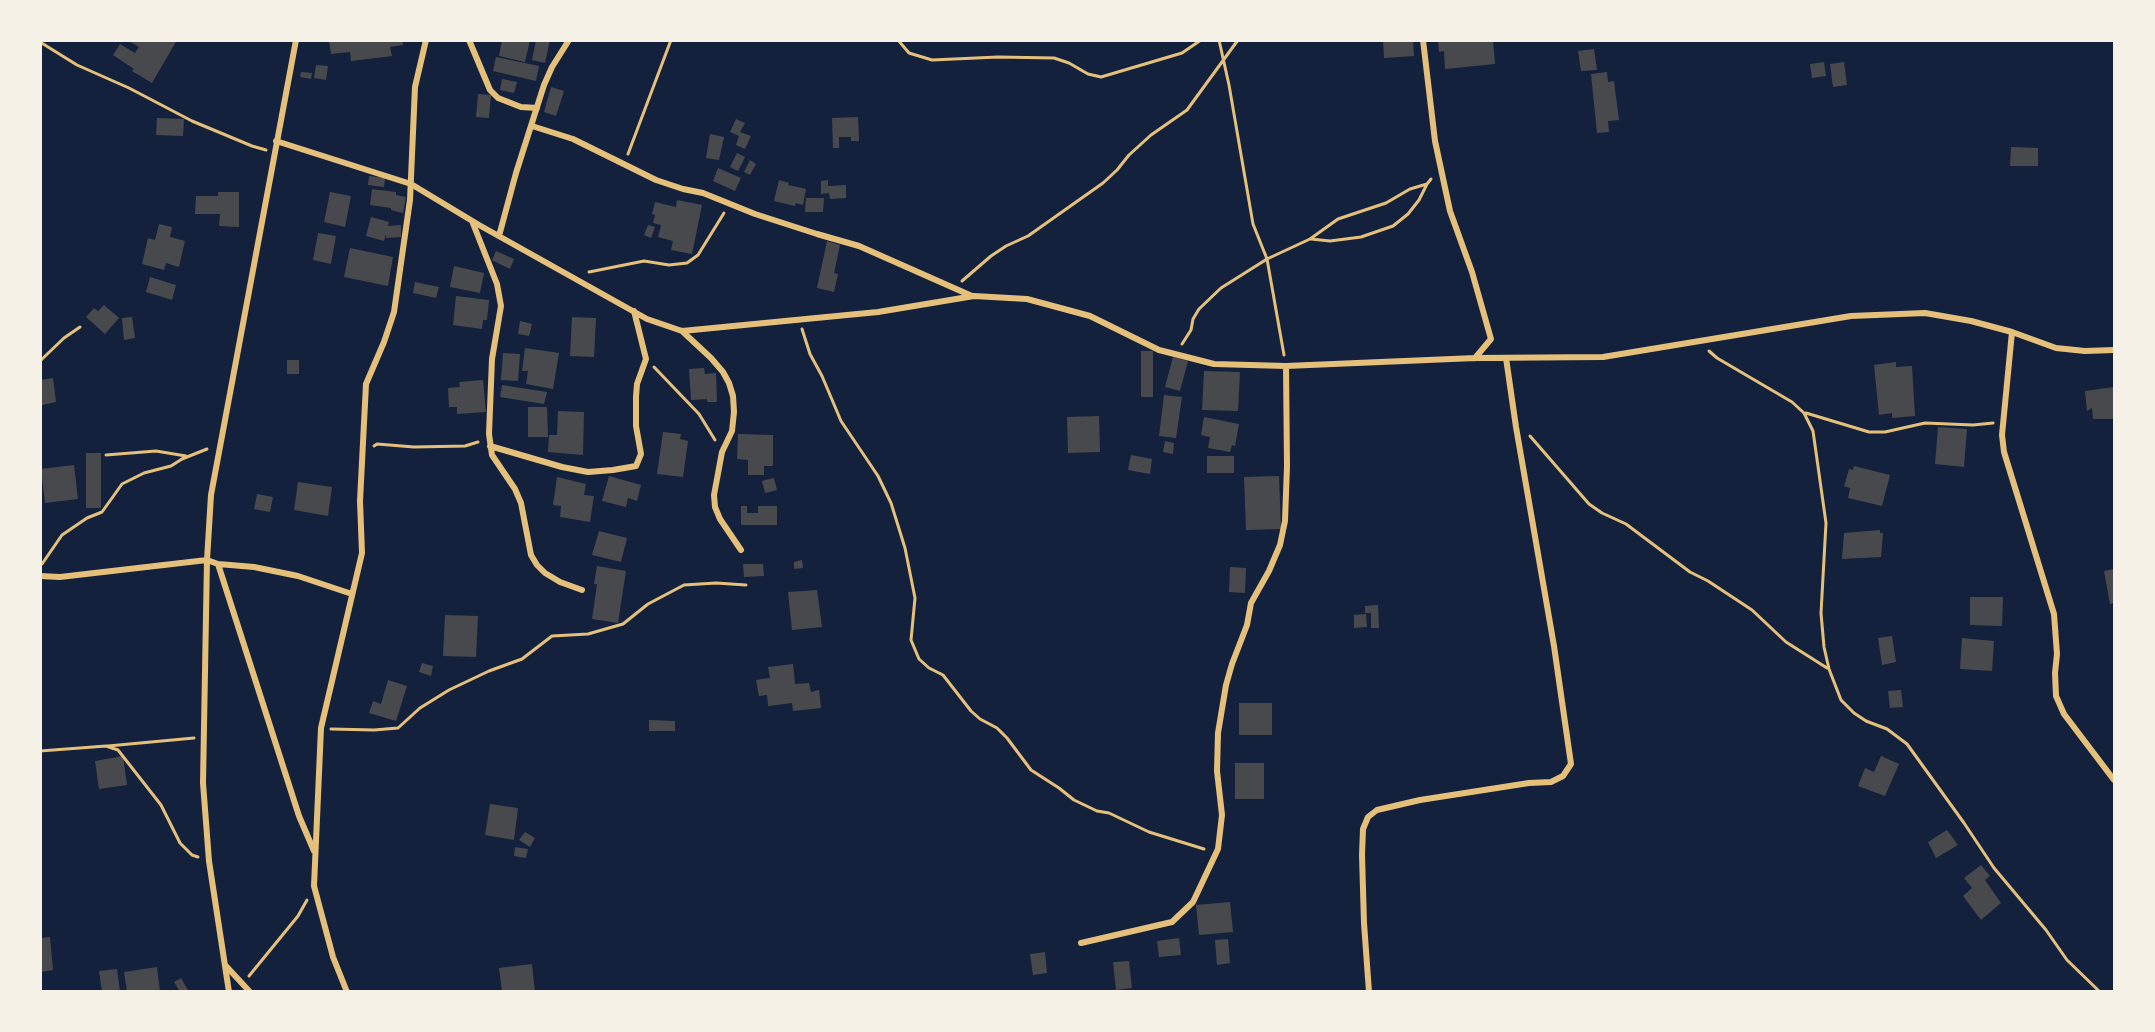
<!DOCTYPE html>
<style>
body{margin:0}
#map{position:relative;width:2155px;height:1032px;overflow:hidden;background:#14213d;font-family:"Open Sans",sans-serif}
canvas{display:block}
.frame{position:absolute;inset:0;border:42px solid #f6f1e7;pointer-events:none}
</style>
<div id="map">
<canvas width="2155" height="1032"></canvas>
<div class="frame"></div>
</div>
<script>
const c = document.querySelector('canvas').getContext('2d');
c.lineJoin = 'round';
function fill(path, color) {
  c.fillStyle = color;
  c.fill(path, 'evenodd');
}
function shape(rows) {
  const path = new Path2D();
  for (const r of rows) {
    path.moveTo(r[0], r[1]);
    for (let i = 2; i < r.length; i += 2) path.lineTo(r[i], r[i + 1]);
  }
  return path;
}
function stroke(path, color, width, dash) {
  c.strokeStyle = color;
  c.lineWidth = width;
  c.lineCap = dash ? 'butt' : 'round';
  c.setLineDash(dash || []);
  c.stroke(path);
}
fill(shape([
 [127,40,177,40,152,83,132,71,134,69,113,55,120,44,135,53,139,47],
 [329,40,402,40,403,45,390,47,392,56,351,61,350,52,331,54],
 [502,40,530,40,525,62,499,56],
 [536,40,550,40,545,63,532,60],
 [1383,40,1413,40,1414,56,1384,58],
 [1438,40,1493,40,1495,64,1445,69,1444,51,1439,52],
 [1594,49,1597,70,1581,71,1578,51],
 [496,57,539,66,536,81,493,71],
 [1824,62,1826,76,1812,78,1810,64],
 [1844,62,1847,85,1833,87,1830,64],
 [316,65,328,66,326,80,314,78],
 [301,72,312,73,311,79,300,77],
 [1607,72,1608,82,1614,81,1619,120,1608,121,1609,132,1597,133,1591,74],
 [502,79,517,82,514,93,500,90],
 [551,87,564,91,556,116,544,112],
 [478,94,491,95,489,118,476,117],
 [858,117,859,141,851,141,851,137,839,137,839,148,833,148,832,118],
 [157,118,184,119,183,136,156,135],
 [736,119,745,123,740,132,751,136,745,149,736,145,739,136,730,132],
 [710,134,724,137,719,160,706,158],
 [2011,147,2038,148,2038,166,2010,166],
 [737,153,745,157,738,171,730,167],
 [750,160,756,164,750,175,744,172],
 [718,168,741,178,735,191,713,181],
 [369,176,385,178,384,187,368,185],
 [779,180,789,183,788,185,806,189,803,205,796,203,795,206,774,201],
 [828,180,828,186,846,185,846,198,830,199,829,193,821,194,821,181],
 [372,189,396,192,396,195,406,197,403,213,391,210,391,208,370,205],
 [218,192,239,192,239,227,219,226,220,214,195,214,196,196,218,196],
 [330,192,351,196,345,227,324,222],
 [806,198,824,198,823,212,805,212],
 [677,200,702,205,692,254,671,250,673,241,658,237,661,225,653,223,655,215,652,214,655,202,676,207],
 [371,217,389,222,388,226,401,225,401,237,386,238,386,234,384,241,366,236],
 [159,224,172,227,170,237,185,241,179,267,166,263,164,270,142,264,148,238,155,240],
 [648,225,655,227,651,238,644,235],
 [318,233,336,236,331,264,313,260],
 [827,241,840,245,834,273,838,274,834,292,817,288],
 [350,248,393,257,388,286,344,277],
 [496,251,514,259,510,269,492,260],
 [454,266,484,273,480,293,450,287],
 [150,277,176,285,172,300,146,292],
 [415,282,439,287,436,298,413,293],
 [456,296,489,300,487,320,483,320,482,329,453,325],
 [104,305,119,318,105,334,86,317,94,308,98,311],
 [132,317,135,338,124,340,122,318],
 [572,317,596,318,594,357,570,356],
 [520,321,532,324,529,336,518,334],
 [525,348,559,353,553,389,526,384,528,371,522,371],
 [1141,351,1153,351,1153,397,1141,397],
 [503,353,520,354,518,381,501,380],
 [1173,357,1188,361,1180,391,1165,387],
 [287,360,299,360,299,374,287,374],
 [1896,362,1896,367,1912,366,1915,416,1892,418,1892,413,1879,415,1874,365],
 [704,368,705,374,716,373,717,402,707,402,707,399,691,400,689,369],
 [1204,371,1240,372,1238,411,1202,410],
 [53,378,56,402,42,405,40,380],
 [483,380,486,412,457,414,457,407,449,407,448,388,460,387,459,382],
 [502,385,547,392,544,404,500,397],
 [2114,387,2114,419,2093,419,2092,408,2087,411,2085,391],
 [1164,395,1182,397,1176,438,1159,436],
 [528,407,547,407,548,437,528,437],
 [558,411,584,412,583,455,548,452,549,435,557,435],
 [1099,416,1100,452,1068,453,1067,417],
 [1204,417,1239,424,1235,446,1232,445,1230,452,1208,448,1210,437,1201,435],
 [1938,427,1967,429,1964,467,1935,464],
 [663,432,681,434,680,439,688,441,683,477,657,474],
 [738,434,773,435,773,466,764,466,764,475,748,475,748,460,737,459],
 [1165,441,1174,443,1173,454,1163,452],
 [86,453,101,453,101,508,86,508],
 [1131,455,1152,459,1150,474,1128,470],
 [1207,456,1234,456,1234,473,1207,473],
 [74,465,78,499,45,503,41,469],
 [1854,466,1890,475,1882,506,1848,498,1850,488,1844,486,1849,469,1853,470],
 [609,476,641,485,637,501,628,498,626,507,602,501],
 [1279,476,1281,529,1246,530,1244,477],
 [557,477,586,484,584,495,594,496,590,522,560,517,561,506,553,505],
 [774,478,777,490,765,493,762,481],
 [298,482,332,487,328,516,294,510],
 [257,494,273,497,270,512,254,509],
 [741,506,747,506,747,513,758,513,758,506,777,506,777,525,741,525],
 [1880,530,1880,533,1883,533,1881,557,1842,559,1844,533],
 [599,531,627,538,621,562,592,555],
 [802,560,803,568,794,569,794,562],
 [743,564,763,564,764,576,744,577],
 [597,566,626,571,618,623,592,619,597,584,594,584],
 [1230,567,1246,568,1245,593,1229,592],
 [2114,569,2114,603,2110,604,2104,571],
 [817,590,822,627,792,630,788,592],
 [1970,597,2003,597,2002,626,1970,625],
 [1378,605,1379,628,1371,628,1371,613,1365,613,1365,606],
 [1366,614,1367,627,1354,628,1354,615],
 [445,615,478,616,476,657,443,656],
 [1892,636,1896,662,1882,665,1878,638],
 [1962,638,1994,641,1992,671,1960,669],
 [422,663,433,666,431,676,419,672],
 [793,664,795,684,809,683,811,692,819,690,821,708,793,711,792,703,768,706,767,695,759,696,756,680,770,678,768,667],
 [388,680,407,686,396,721,369,713,373,701,381,704],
 [1901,690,1903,707,1890,708,1888,691],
 [1239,703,1272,703,1272,735,1239,735],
 [649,720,675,721,675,731,649,731],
 [123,756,127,785,99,789,95,761],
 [1881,756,1899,764,1885,796,1858,786,1865,768,1874,772],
 [1235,763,1264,763,1264,799,1235,799],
 [490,804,518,808,514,840,485,835],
 [1947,830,1958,845,1936,858,1928,842],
 [525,832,535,838,530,847,519,840],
 [515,847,528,849,526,858,514,856],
 [1981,865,1990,876,1985,880,2001,903,1981,920,1963,896,1972,888,1964,878],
 [1230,902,1233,932,1199,935,1196,905],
 [50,937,53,970,40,972,40,938],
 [1179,938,1181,955,1159,957,1157,941],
 [1228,939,1230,963,1217,965,1215,940],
 [1045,952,1047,973,1033,975,1030,954],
 [1129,961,1132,988,1116,990,1113,962],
 [532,964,535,992,502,992,499,968],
 [157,967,160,992,127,992,124,972],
 [117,969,120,992,102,992,99,971],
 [181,978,189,992,180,992,174,982]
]), '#48494c');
stroke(shape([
 [898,40,909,53,932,60,998,57,1054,58,1069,63,1088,74,1101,77,1182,53,1201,40],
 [1219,40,1229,85,1253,224,1267,259,1284,355],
 [40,42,77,65,129,88,192,121,252,146,266,150],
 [628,154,671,40],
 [1311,239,1330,241,1361,237,1393,226,1408,214,1419,200,1427,184],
 [589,272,644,261,669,265,687,263,698,255,724,213],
 [962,281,991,256,1006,246,1028,236,1103,183,1117,170,1129,155,1151,135,1187,110,1238,40],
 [802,329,810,354,822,376,841,421,878,476,891,503,905,548,915,598,911,640,919,659,929,668,943,675,971,711,980,719,997,728,1007,738,1031,770,1059,788,1074,800,1097,811,1109,813,1149,832,1204,849],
 [1182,344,1191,330,1193,319,1199,309,1221,288,1267,259,1310,239,1338,219,1386,203,1410,189,1427,184,1431,179],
 [1709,351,1717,358,1792,402,1804,413,1813,431,1826,523,1821,613,1824,647,1829,669,1841,700,1854,713,1866,721,1887,729,1907,744,1964,823,1994,868,2046,930,2067,960,2100,992],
 [40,361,64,338,80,327],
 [654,367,699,414,715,440],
 [1806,413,1869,432,1885,432,1925,423,1973,425,1993,423],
 [1530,436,1589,504,1602,513,1626,524,1690,572,1708,581,1752,610,1786,642,1827,668],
 [374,446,377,444,414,447,465,446,478,442],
 [106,455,156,451,186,456],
 [42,564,62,535,87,518,102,512,122,484,144,473,171,466,182,459,207,449],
 [331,729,374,730,398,728,420,708,449,690,489,671,522,659,552,636,588,634,623,624,648,604,684,585,716,583,746,585],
 [108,746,194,738],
 [40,751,106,746,118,750,161,805,180,843,192,855,198,857],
 [249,976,298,916,307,900]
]), '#e5c07b', 3);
stroke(shape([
 [469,40,490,90,498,98,521,107,537,108],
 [1423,40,1435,141,1450,211,1472,272,1491,339,1475,358],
 [532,126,573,139,656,180,683,189,703,193,755,214,817,234,859,246,972,296],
 [276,141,411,184,479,225,647,319,682,331,878,312,974,296,1027,299,1090,316,1159,350,1214,364,1286,366,1475,358,1603,357,1851,316,1925,313,1971,321,2012,332,2056,348,2085,351,2114,350],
 [472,221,497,284,501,306,492,359,489,434,492,455,515,489,521,503,531,555,537,565,545,573,560,582,582,590],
 [499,236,516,173,544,85,552,67,569,40],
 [682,331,711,358,723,372,729,383,733,396,734,412,732,431,722,452,714,495,715,507,720,519,741,550],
 [2012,332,2002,435,2004,452,2054,614,2057,654,2055,673,2056,696,2064,714,2114,780],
 [490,446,562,467,588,472,613,470,636,466,641,454,636,426,636,397,637,384,646,359,634,311],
 [218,564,299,816,314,851],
 [40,576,60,577,207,560,218,564,254,567,298,576,352,594],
 [1081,943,1172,922,1193,902,1218,849,1222,815,1217,771,1218,733,1226,685,1232,664,1247,625,1251,603,1269,571,1280,545,1285,521,1287,466,1286,366],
 [226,966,250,992],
 [229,992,209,861,203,783,207,560,211,495,296,40],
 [347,992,333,957,314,886,321,728,362,553,360,501,366,384,384,342,394,312,410,200,415,87,426,40],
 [1369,992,1364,923,1362,855,1363,829,1368,817,1377,810,1420,800,1529,783,1551,782,1563,776,1571,764,1554,646,1516,427,1506,358]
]), '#e5c07b', 6);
</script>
